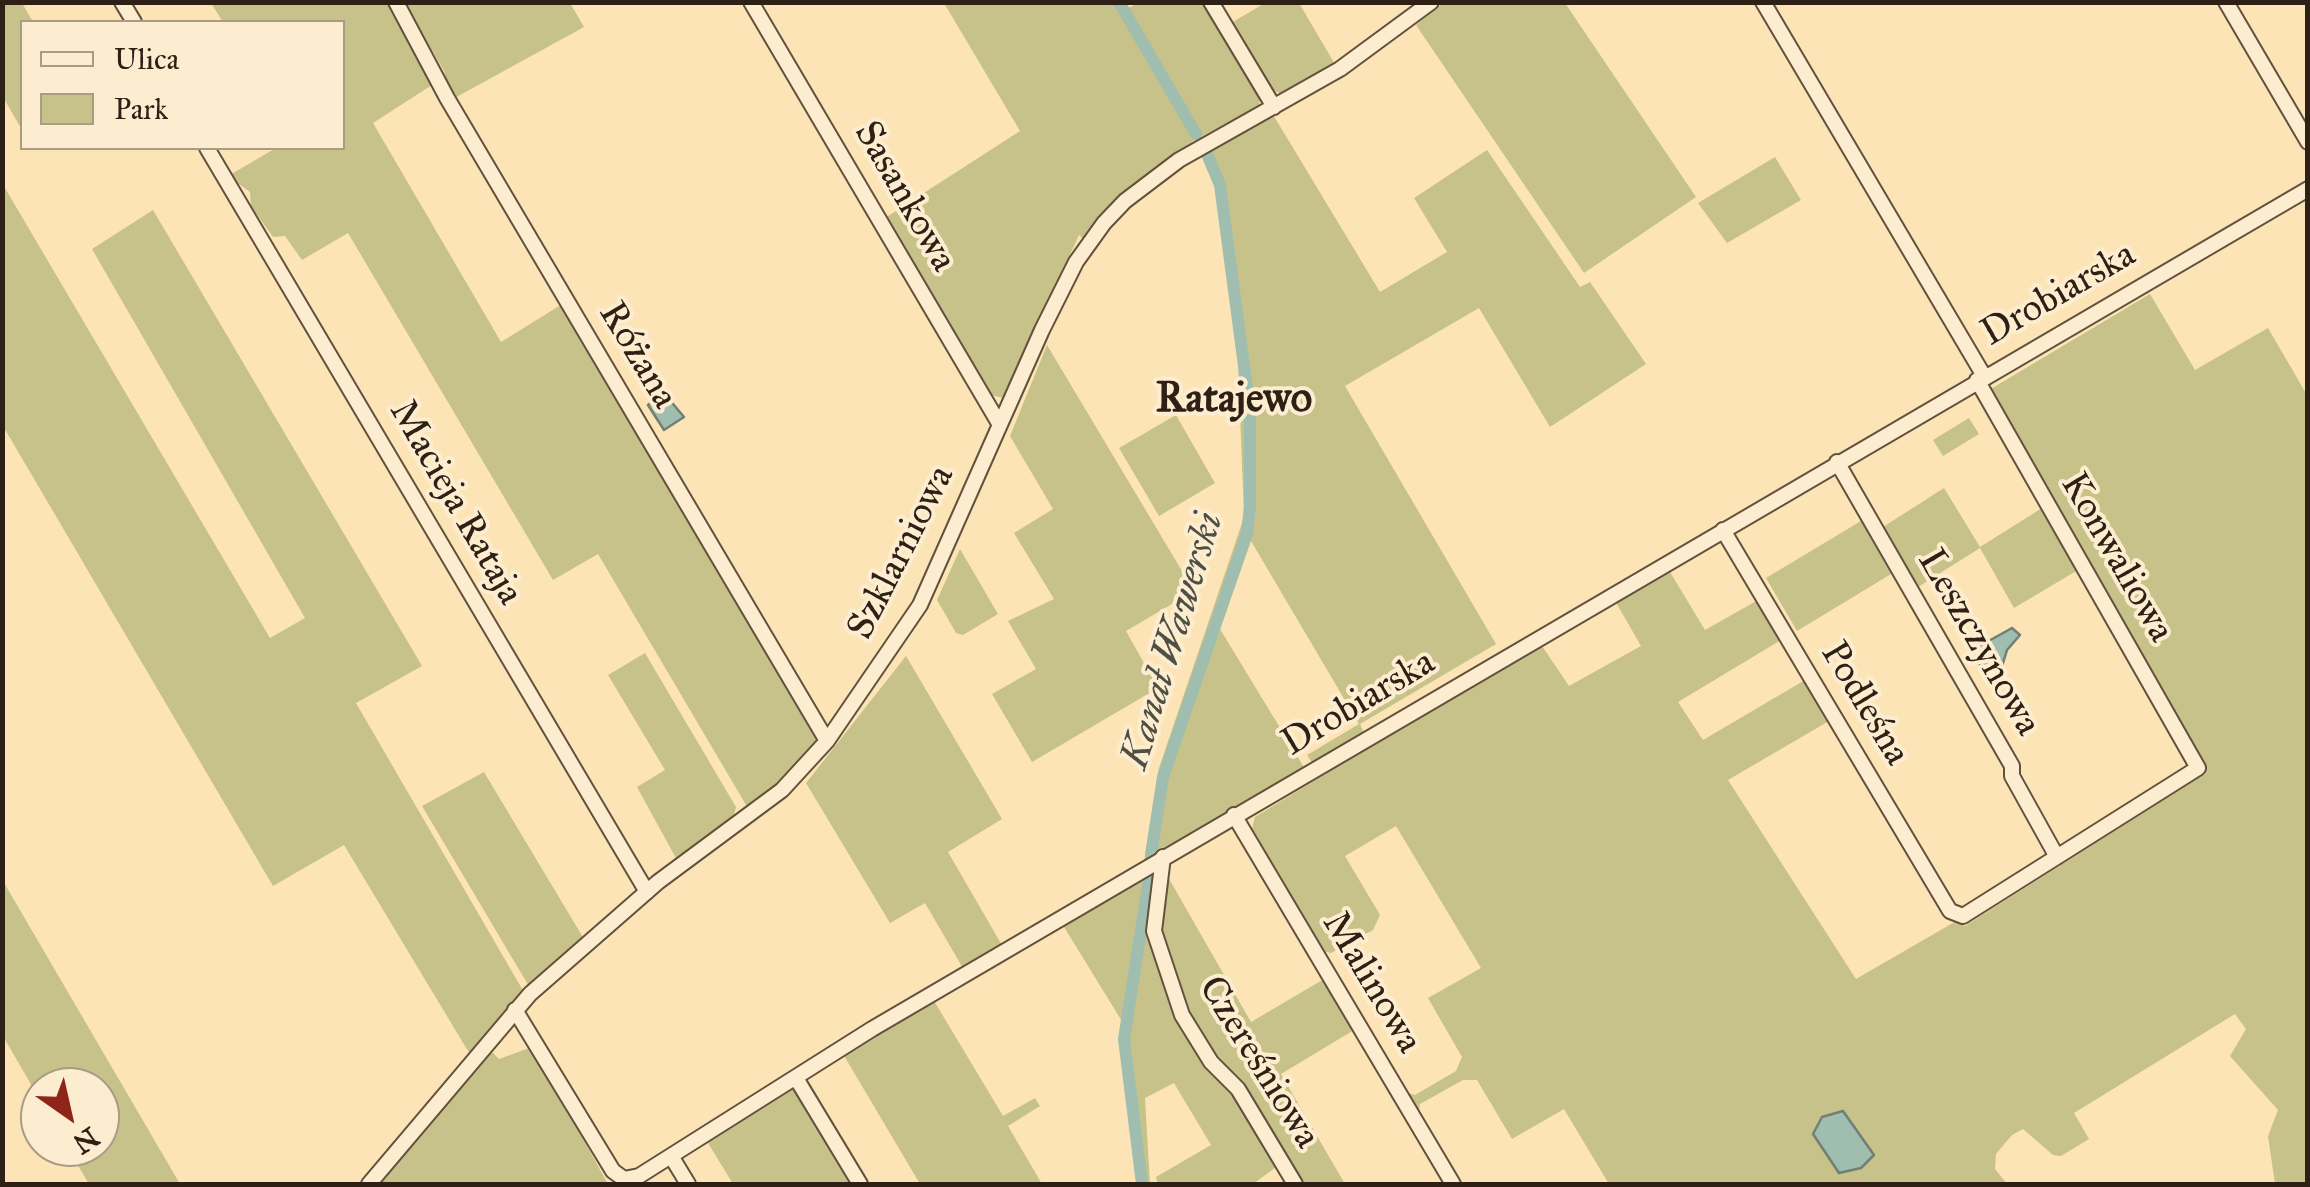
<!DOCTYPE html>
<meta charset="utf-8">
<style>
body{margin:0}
#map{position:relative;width:2310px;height:1187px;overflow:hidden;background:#fce4b6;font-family:"IM FELL Great Primer",serif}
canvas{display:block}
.frame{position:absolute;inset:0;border:5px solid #2e2014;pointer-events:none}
.legend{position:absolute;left:20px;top:20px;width:325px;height:130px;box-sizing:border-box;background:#fdedd0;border:2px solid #aa9b85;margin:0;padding:12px 18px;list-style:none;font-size:30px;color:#2e2014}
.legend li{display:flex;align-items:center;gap:20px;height:50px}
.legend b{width:50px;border:2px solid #aa9b85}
.north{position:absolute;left:20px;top:1067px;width:100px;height:100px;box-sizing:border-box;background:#fdedd0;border:2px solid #aa9b85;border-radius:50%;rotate:146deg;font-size:28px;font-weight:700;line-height:40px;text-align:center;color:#2e2014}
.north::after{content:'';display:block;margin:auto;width:35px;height:45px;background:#8f2418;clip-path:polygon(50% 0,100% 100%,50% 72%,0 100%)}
</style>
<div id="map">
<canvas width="2310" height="1187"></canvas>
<div class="frame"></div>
<ul class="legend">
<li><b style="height:12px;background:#fdedd0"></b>Ulica</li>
<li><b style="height:28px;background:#c7c289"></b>Park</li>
</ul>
<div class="north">N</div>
</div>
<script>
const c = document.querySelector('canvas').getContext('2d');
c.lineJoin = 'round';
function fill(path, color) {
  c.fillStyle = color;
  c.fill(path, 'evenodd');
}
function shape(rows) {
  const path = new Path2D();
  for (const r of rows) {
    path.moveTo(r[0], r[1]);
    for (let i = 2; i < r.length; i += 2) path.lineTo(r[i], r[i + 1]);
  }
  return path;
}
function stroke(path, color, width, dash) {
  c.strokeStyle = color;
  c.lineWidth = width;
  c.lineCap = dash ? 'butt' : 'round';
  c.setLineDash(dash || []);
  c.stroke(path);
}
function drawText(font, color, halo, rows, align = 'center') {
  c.font = font + ' "IM FELL Great Primer",serif';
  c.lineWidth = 8;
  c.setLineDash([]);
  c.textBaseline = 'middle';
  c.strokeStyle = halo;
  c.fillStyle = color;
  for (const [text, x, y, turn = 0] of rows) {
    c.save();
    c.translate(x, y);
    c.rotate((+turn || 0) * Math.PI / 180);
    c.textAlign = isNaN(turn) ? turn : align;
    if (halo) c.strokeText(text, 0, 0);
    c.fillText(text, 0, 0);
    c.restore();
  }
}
fill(shape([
 [1125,2,1128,8,1139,3,1205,3,1260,96,1259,106,1195,140,1128,189,1084,240,1079,235,1004,398,990,395,885,218,1020,131,944,3],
 [2,3,22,3,33,22,22,22,22,130,3,97],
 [211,3,387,3,435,83,373,123,501,342,564,303,818,732,817,742,798,767,749,810,598,554,553,580,348,233,302,260,285,236,273,237,251,206,250,192,228,176,276,148,342,148,342,22,223,22],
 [405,3,570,3,584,27,451,100,444,71],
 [1265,3,1299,3,1336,66,1282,94,1272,90,1231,23],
 [1443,3,1565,3,1696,197,1584,273,1416,25],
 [1272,113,1380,292,1447,252,1414,198,1487,150,1580,287,1590,282,1646,364,1550,427,1479,308,1345,386,1496,644,1360,724,1365,735,1313,764,1307,755,1359,724,1251,541,1220,629,1305,769,1144,862,1159,768,1244,517,1238,362,1215,177,1202,151],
 [1775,157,1801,200,1727,243,1698,203],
 [2,183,270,638,305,618,92,249,153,210,422,666,356,703,525,994,471,1056,344,845,273,886,3,426],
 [2150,294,2195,370,2268,328,2307,395,2307,1184,2275,1184,2268,1136,2278,1110,2230,1056,2246,1029,2235,1014,2074,1113,2089,1139,2061,1156,2053,1155,2023,1129,2012,1135,1996,1154,1995,1169,2007,1184,1609,1184,1564,1109,1512,1139,1477,1080,1463,1080,1420,1104,1419,1111,1408,1093,1415,1095,1456,1071,1462,1057,1428,998,1481,968,1396,826,1345,856,1380,915,1373,930,1331,953,1322,951,1252,829,1255,817,1355,756,1354,751,1540,643,1569,686,1641,646,1614,599,1667,567,1705,630,1758,600,1781,640,1678,702,1703,740,1805,680,1829,721,1728,780,1856,979,1958,920,1965,926,2206,773,1989,390],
 [1047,345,1194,591,1126,631,1158,688,1032,762,992,694,1036,669,1008,621,1054,599,1014,533,1053,509,1010,436],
 [1176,415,1215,483,1159,516,1119,448],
 [1969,418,1979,434,1943,456,1933,440],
 [1944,488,1980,547,2042,508,2078,570,2014,608,1980,548,1918,587,1883,527],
 [1861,521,1891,574,1797,631,1766,578],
 [960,549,998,614,963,635,956,633,937,600],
 [645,653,736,807,732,822,677,860,637,787,665,770,608,675],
 [906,656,1002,819,948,852,1003,947,964,970,925,903,890,923,806,783],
 [484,772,584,939,530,988,422,806],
 [1156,868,1147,932,1153,938,1174,1004,1279,1165,1253,1184,1158,1184,1156,1177,1211,1145,1174,1083,1145,1098,1150,1184,1137,1184,1120,1038,1123,1023,1061,922],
 [1164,870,1251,1022,1324,979,1354,1030,1281,1074,1345,1184,1302,1184,1244,1090,1190,1022,1159,936],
 [2,881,3,881,180,1184,89,1184,67,1147,100,1147,100,1087,40,1087,40,1100,3,1036],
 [934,1001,1003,1116,1035,1098,1040,1106,1008,1126,1042,1184,920,1184,843,1054],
 [532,1047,608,1184,377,1184,491,1051,499,1059],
 [786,1086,794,1087,855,1184,733,1184,705,1138]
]), '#c7c289');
const water = shape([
 [663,392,684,417,664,430,648,405,663,392],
 [2012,628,2020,635,2007,650,2000,673,1991,677,1976,660,1976,648,2012,628],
 [1843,1111,1874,1155,1861,1168,1839,1173,1813,1134,1822,1117,1843,1111]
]);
fill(water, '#9fbeb0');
stroke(water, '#727f72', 2.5);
stroke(shape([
 [1119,2,1196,134],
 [1151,855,1163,777,1247,533,1250,507,1250,411,1220,185,1206,152],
 [1142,1184,1124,1039,1150,873]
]), '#9fbeb0', 12);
const street = shape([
 [122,2,134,22],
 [396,2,447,98,827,741],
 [751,2,1000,425],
 [1211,2,1274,107],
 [1763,2,1984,376],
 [2226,2,2308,142],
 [207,148,647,892],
 [1837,462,2012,766,2012,776,2057,857],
 [1723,530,1950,911,1963,916,2198,768,1977,380],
 [1234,815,1453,1184],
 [1163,857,1154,931,1182,1015,1211,1062,1238,1089,1295,1184],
 [515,1010,613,1171,624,1179,639,1176,872,1029,2308,189],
 [796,1078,860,1184],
 [671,1156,688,1184],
 [369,1184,530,994,658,882,782,790,827,741,920,605,1042,330,1076,262,1104,223,1125,201,1179,160,1340,69,1431,2]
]);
stroke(street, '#62513c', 18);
stroke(street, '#fdedd0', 14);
drawText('38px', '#2e2014', '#fdedd0', [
 ["Sasankowa",904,197,60],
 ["Drobiarska",2059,295,-30],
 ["Różana",637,356,59],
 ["Macieja Rataja",455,503,60],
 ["Szklarniowa",902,553,-63],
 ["Konwaliowa",2116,558,60],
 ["Leszczynowa",1978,643,60],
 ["Drobiarska",1359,704,-31],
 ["Podleśna",1864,704,59],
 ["Malinowa",1371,983,59],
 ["Czereśniowa",1258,1063,58]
]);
drawText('italic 40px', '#504f43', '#fdedd0', [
 ["Kanał Wawerski",1174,641,-73]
]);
drawText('bold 42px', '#2e2014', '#fdedd0', [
 ["Ratajewo",1234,401]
]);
</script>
